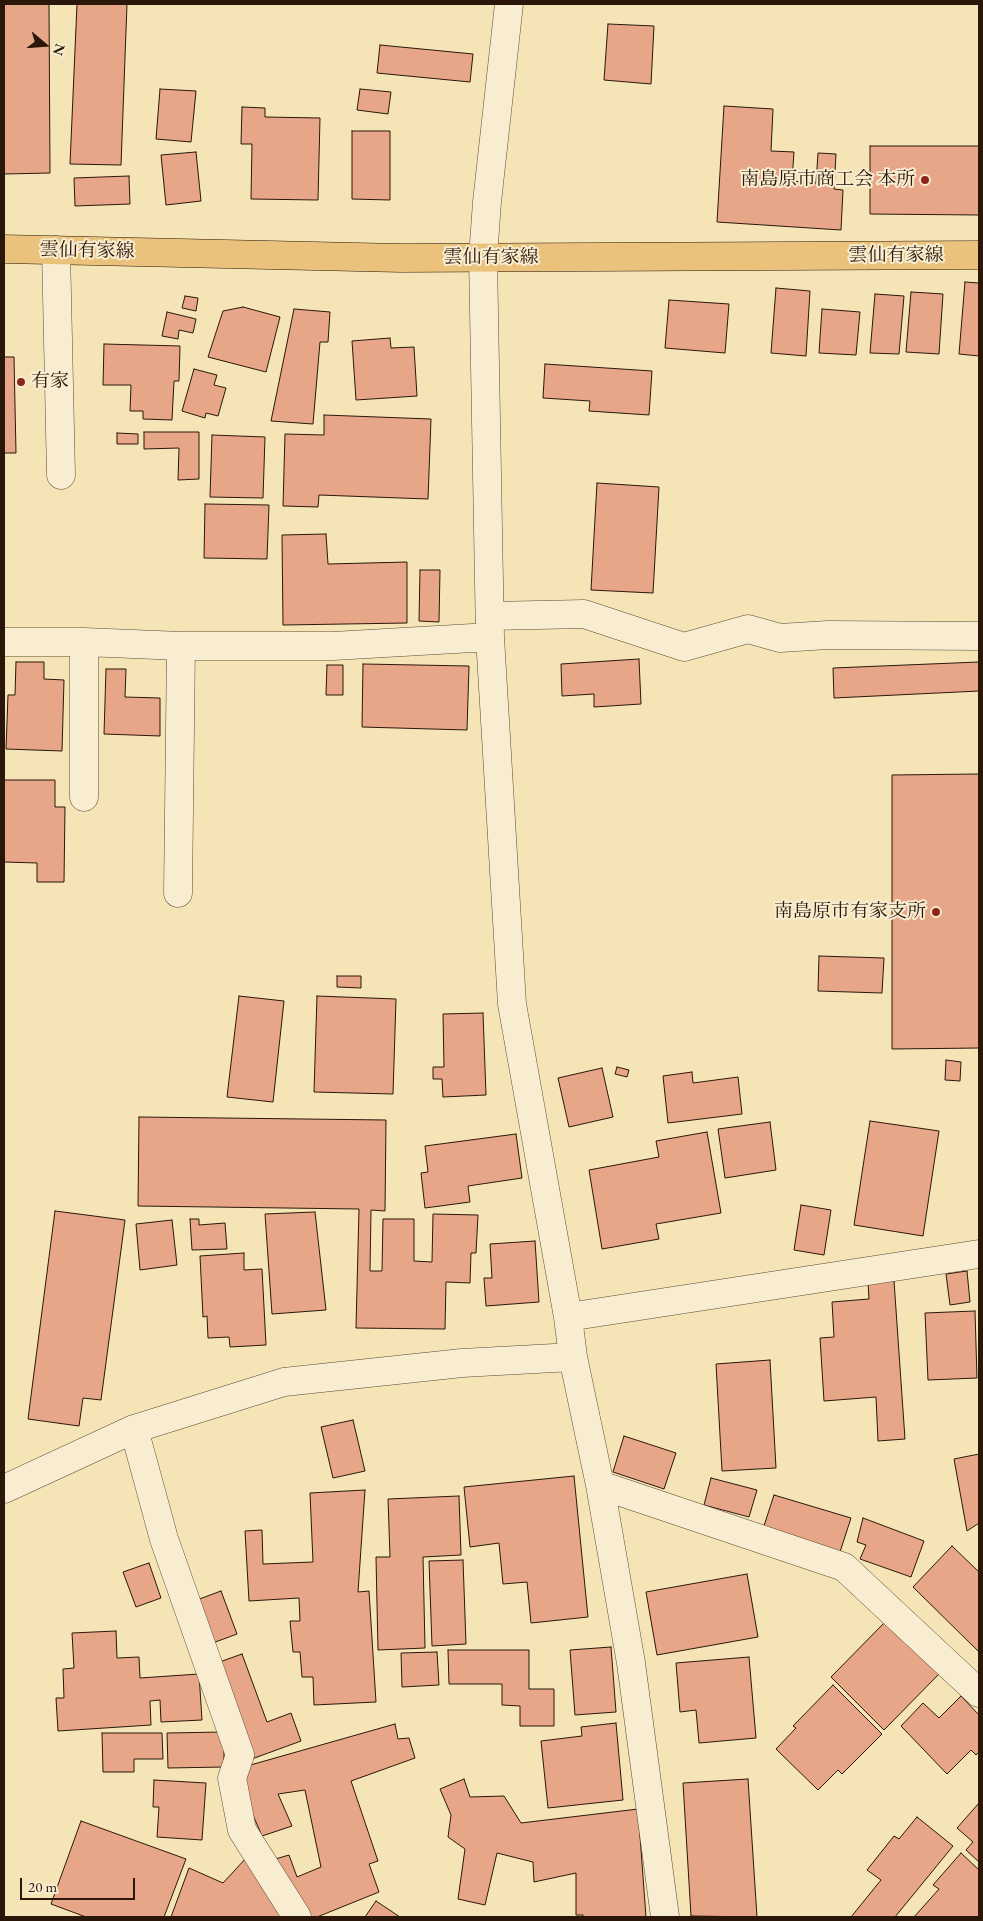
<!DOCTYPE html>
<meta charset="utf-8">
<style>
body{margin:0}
#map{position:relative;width:983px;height:1921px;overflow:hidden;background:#f4e4b6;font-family:"EB Garamond",serif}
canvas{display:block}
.frame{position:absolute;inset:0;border:5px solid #2a1709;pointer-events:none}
.north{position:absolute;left:20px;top:20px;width:50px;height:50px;-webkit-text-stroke:4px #f8edd0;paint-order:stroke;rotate:108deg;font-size:14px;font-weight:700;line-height:20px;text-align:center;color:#2a1709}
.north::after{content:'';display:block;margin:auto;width:18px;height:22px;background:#2a1709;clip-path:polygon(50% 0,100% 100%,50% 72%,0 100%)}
.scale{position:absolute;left:20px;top:1878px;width:115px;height:22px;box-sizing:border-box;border:2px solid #2a1709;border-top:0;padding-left:6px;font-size:15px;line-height:18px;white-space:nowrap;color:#2a1709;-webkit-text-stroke:4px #f8edd0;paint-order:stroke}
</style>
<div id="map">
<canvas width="983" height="1921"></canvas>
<div class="frame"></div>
<div class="north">N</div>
<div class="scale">20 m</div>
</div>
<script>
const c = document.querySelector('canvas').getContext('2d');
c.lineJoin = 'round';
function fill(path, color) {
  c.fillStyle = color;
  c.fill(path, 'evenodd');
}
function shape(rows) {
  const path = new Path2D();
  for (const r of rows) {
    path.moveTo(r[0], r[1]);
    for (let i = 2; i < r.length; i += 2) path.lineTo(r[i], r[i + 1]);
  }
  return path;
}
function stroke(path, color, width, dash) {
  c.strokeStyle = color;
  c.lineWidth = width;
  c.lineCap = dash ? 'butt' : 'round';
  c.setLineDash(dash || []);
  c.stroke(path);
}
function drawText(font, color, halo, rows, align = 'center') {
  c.font = font + ' "EB Garamond","Noto Serif JP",serif';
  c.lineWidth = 4;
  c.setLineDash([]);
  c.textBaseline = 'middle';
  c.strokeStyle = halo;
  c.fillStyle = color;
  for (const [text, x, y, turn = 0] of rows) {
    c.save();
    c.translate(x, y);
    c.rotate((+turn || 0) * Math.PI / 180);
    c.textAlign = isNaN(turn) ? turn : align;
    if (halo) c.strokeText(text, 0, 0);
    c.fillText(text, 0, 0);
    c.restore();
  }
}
const building = shape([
 [4,4,49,4,50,173,4,174,4,4],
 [77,4,127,4,121,165,70,164,77,4],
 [608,24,654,26,651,84,604,80,608,24],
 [380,45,473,54,470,82,377,73,380,45],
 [160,89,196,91,191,142,156,139,160,89],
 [360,89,391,92,388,114,357,110,360,89],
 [724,106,773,109,771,151,794,152,792,181,816,183,818,153,836,154,834,189,843,190,841,230,717,222,724,106],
 [242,107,265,108,265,117,320,118,318,200,251,199,252,144,241,144,242,107],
 [352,131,390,131,390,200,352,199,352,131],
 [870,146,979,146,979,215,870,214,870,146],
 [196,152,201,201,166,205,161,155,196,152],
 [129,176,130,204,75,206,74,178,129,176],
 [965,282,979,283,979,356,959,354,965,282],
 [776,288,810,291,806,356,771,353,776,288],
 [911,292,943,294,939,354,906,352,911,292],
 [875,294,904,296,899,354,870,353,875,294],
 [185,296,198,298,196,311,182,308,185,296],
 [669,300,729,304,725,353,665,348,669,300],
 [243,307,280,317,266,372,208,357,223,311,243,307],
 [294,309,330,312,328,342,320,342,313,424,271,421,294,309],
 [822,309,860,312,856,355,819,353,822,309],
 [167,312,196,319,193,333,179,330,178,339,162,336,167,312],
 [390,338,391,348,414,347,417,396,356,400,352,341,390,338],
 [104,344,180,346,179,381,174,381,172,420,143,419,143,411,130,411,131,385,103,385,104,344],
 [4,357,14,357,16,453,4,453,4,357],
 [545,364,652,371,649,415,589,411,590,401,543,398,545,364],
 [194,369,217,375,214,385,226,388,218,416,206,413,205,418,182,411,194,369],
 [324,415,431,419,428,499,319,495,318,507,283,506,285,434,324,435,324,415],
 [144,432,199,432,199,479,178,480,179,448,144,449,144,432],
 [117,433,138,434,138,444,117,444,117,433],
 [212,435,265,437,263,498,210,497,212,435],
 [597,483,659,487,653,593,591,590,597,483],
 [205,504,269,505,267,559,204,558,205,504],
 [326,534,328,564,407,562,407,623,283,625,282,535,326,534],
 [420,570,440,570,439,622,419,621,420,570],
 [639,659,641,704,594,707,594,694,562,696,561,664,639,659],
 [16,662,44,662,44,679,64,680,62,751,6,749,8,695,15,695,16,662],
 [979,662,979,691,834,698,833,668,979,662],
 [363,664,469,666,467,730,362,727,363,664],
 [327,665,343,665,343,695,326,695,327,665],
 [106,669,126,669,125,697,160,698,160,736,104,734,106,669],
 [979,774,979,1048,892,1049,892,775,979,774],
 [4,780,55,780,55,807,65,807,64,882,37,882,37,863,4,862,4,780],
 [819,956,884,958,882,993,818,991,819,956],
 [337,976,361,976,361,988,337,987,337,976],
 [239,996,284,1001,273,1102,227,1097,239,996],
 [317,996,396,999,393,1094,314,1092,317,996],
 [483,1013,486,1095,443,1097,442,1079,433,1079,433,1067,444,1067,443,1014,483,1013],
 [946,1060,961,1062,960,1081,945,1080,946,1060],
 [617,1067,629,1070,627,1077,615,1074,617,1067],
 [602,1068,613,1117,569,1127,558,1078,602,1068],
 [692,1072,693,1083,738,1077,742,1114,668,1123,663,1076,692,1072],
 [139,1117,386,1120,385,1211,371,1210,370,1271,382,1271,383,1219,414,1219,414,1261,432,1262,433,1214,478,1215,476,1253,471,1253,470,1283,446,1282,445,1329,356,1328,359,1209,138,1206,139,1117],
 [870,1121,939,1131,923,1236,854,1225,870,1121],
 [770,1122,776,1170,725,1178,718,1129,770,1122],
 [707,1132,721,1213,656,1224,659,1239,602,1249,589,1170,659,1157,656,1141,707,1132],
 [516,1134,522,1178,468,1186,470,1202,425,1208,421,1173,428,1172,425,1146,516,1134],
 [801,1205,831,1210,824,1255,794,1250,801,1205],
 [55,1211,125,1220,101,1400,83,1398,79,1426,28,1419,55,1211],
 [315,1212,326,1310,272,1314,265,1214,315,1212],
 [190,1219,199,1219,199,1225,225,1223,227,1249,192,1250,190,1219],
 [172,1220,177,1265,140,1270,136,1224,172,1220],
 [535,1241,539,1302,486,1306,484,1278,492,1278,490,1244,535,1241],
 [244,1253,244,1270,262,1269,266,1345,230,1347,229,1337,208,1338,207,1316,203,1317,200,1256,244,1253],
 [967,1271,970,1302,950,1305,946,1274,967,1271],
 [894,1281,905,1439,878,1441,876,1397,824,1401,820,1338,834,1337,832,1302,869,1299,868,1282,894,1281],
 [975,1311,977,1378,928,1380,925,1313,975,1311],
 [770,1360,776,1468,722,1471,716,1364,770,1360],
 [353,1420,365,1471,333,1478,321,1427,353,1420],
 [624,1436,676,1453,664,1489,613,1472,624,1436],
 [979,1454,979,1523,967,1531,954,1459,979,1454],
 [574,1476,588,1617,531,1623,527,1582,503,1584,499,1543,470,1547,464,1487,574,1476],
 [711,1478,757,1490,749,1517,704,1505,711,1478],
 [365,1490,358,1592,369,1591,376,1702,314,1705,313,1677,302,1677,300,1652,293,1652,290,1621,300,1621,299,1598,249,1601,245,1531,262,1530,263,1564,313,1562,310,1493,365,1490],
 [774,1495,851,1518,840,1552,763,1529,774,1495],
 [459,1496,461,1555,423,1557,425,1648,378,1650,376,1557,390,1557,388,1499,459,1496],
 [863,1518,924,1541,911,1577,860,1559,866,1545,857,1542,863,1518],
 [952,1546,979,1572,979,1652,913,1587,952,1546],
 [463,1560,466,1644,432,1646,429,1561,463,1560],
 [149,1563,161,1598,136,1607,123,1572,149,1563],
 [747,1574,758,1637,657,1655,646,1592,747,1574],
 [221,1591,237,1634,210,1644,194,1601,221,1591],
 [886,1621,939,1674,884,1730,831,1677,886,1621],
 [116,1631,117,1658,139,1657,140,1678,199,1674,202,1720,161,1722,160,1700,150,1701,151,1725,58,1731,56,1698,64,1698,63,1669,74,1668,72,1633,116,1631],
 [611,1647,616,1712,575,1715,570,1650,611,1647],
 [448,1650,529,1650,529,1689,554,1689,554,1726,520,1726,520,1706,502,1705,502,1684,449,1684,448,1650],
 [437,1652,439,1685,402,1687,401,1653,437,1652],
 [242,1654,267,1722,291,1713,301,1741,249,1760,214,1664,242,1654],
 [749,1657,756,1738,699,1743,696,1710,680,1712,676,1663,749,1657],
 [833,1685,882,1734,842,1774,838,1770,818,1790,776,1749,796,1728,793,1726,833,1685],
 [961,1696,979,1715,979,1752,976,1755,971,1750,947,1774,901,1726,923,1703,939,1718,961,1696],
 [616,1723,623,1800,548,1808,541,1741,582,1736,581,1727,616,1723],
 [395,1724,398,1739,409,1738,415,1758,351,1781,378,1861,369,1864,379,1892,317,1917,310,1917,272,1860,289,1855,297,1877,321,1867,305,1790,278,1794,292,1826,262,1836,243,1792,247,1766,395,1724],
 [224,1732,224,1767,168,1768,167,1733,224,1732],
 [102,1733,162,1733,163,1759,134,1759,134,1772,103,1772,102,1733],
 [464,1779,470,1797,504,1796,521,1823,638,1809,646,1917,583,1917,583,1915,576,1915,576,1873,534,1882,533,1862,497,1853,485,1905,458,1899,465,1849,448,1837,451,1815,440,1789,464,1779],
 [748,1779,757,1917,691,1916,683,1783,748,1779],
 [154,1780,206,1783,202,1840,157,1837,159,1807,153,1807,154,1780],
 [979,1803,979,1862,966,1850,973,1842,957,1828,979,1803],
 [917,1817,953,1846,895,1917,851,1917,881,1880,867,1870,894,1836,899,1839,917,1817],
 [81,1821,186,1859,164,1917,86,1917,51,1904,81,1821],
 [961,1853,979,1870,979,1917,914,1917,939,1889,933,1885,961,1853],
 [247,1857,283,1917,171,1917,189,1868,223,1883,247,1857],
 [376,1901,400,1917,365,1917,376,1901]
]);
fill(building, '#e8a688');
stroke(building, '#2a1709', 1);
const minor = shape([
 [509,4,487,202,483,257,490,637,512,1004,568,1317,573,1357,600,1485,631,1663,665,1917],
 [56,250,61,475],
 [490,616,584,614,684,647,748,629,780,638,828,635,979,636],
 [4,642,84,642,181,646,333,646,490,637],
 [84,642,84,797],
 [178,893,181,646],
 [568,1317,979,1254],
 [134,1429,164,1539,240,1755,232,1778,242,1830,297,1917],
 [600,1485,844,1567,979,1693],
 [4,1489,134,1429,284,1382,462,1363,573,1357]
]);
const major = shape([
 [4,249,401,258,979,255]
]);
stroke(minor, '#5c4a34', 29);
stroke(major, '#2a1709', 29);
stroke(minor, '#f8edd0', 28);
stroke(major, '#eac27b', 28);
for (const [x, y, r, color] of [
 [925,180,5,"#8f2418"],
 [21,382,5,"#8f2418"],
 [936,912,5,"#8f2418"]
]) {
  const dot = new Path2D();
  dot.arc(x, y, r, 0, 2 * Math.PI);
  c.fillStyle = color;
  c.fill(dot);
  stroke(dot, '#f8edd0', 2);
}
drawText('19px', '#2a1709', '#f8edd0', [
 ["南島原市商工会 本所",915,180],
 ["有家",31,382,"left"],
 ["南島原市有家支所",926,912]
], 'right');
drawText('19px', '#2a1709', '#f8edd0', [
 ["雲仙有家線",87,251,1],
 ["雲仙有家線",896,256],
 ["雲仙有家線",491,258]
]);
</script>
